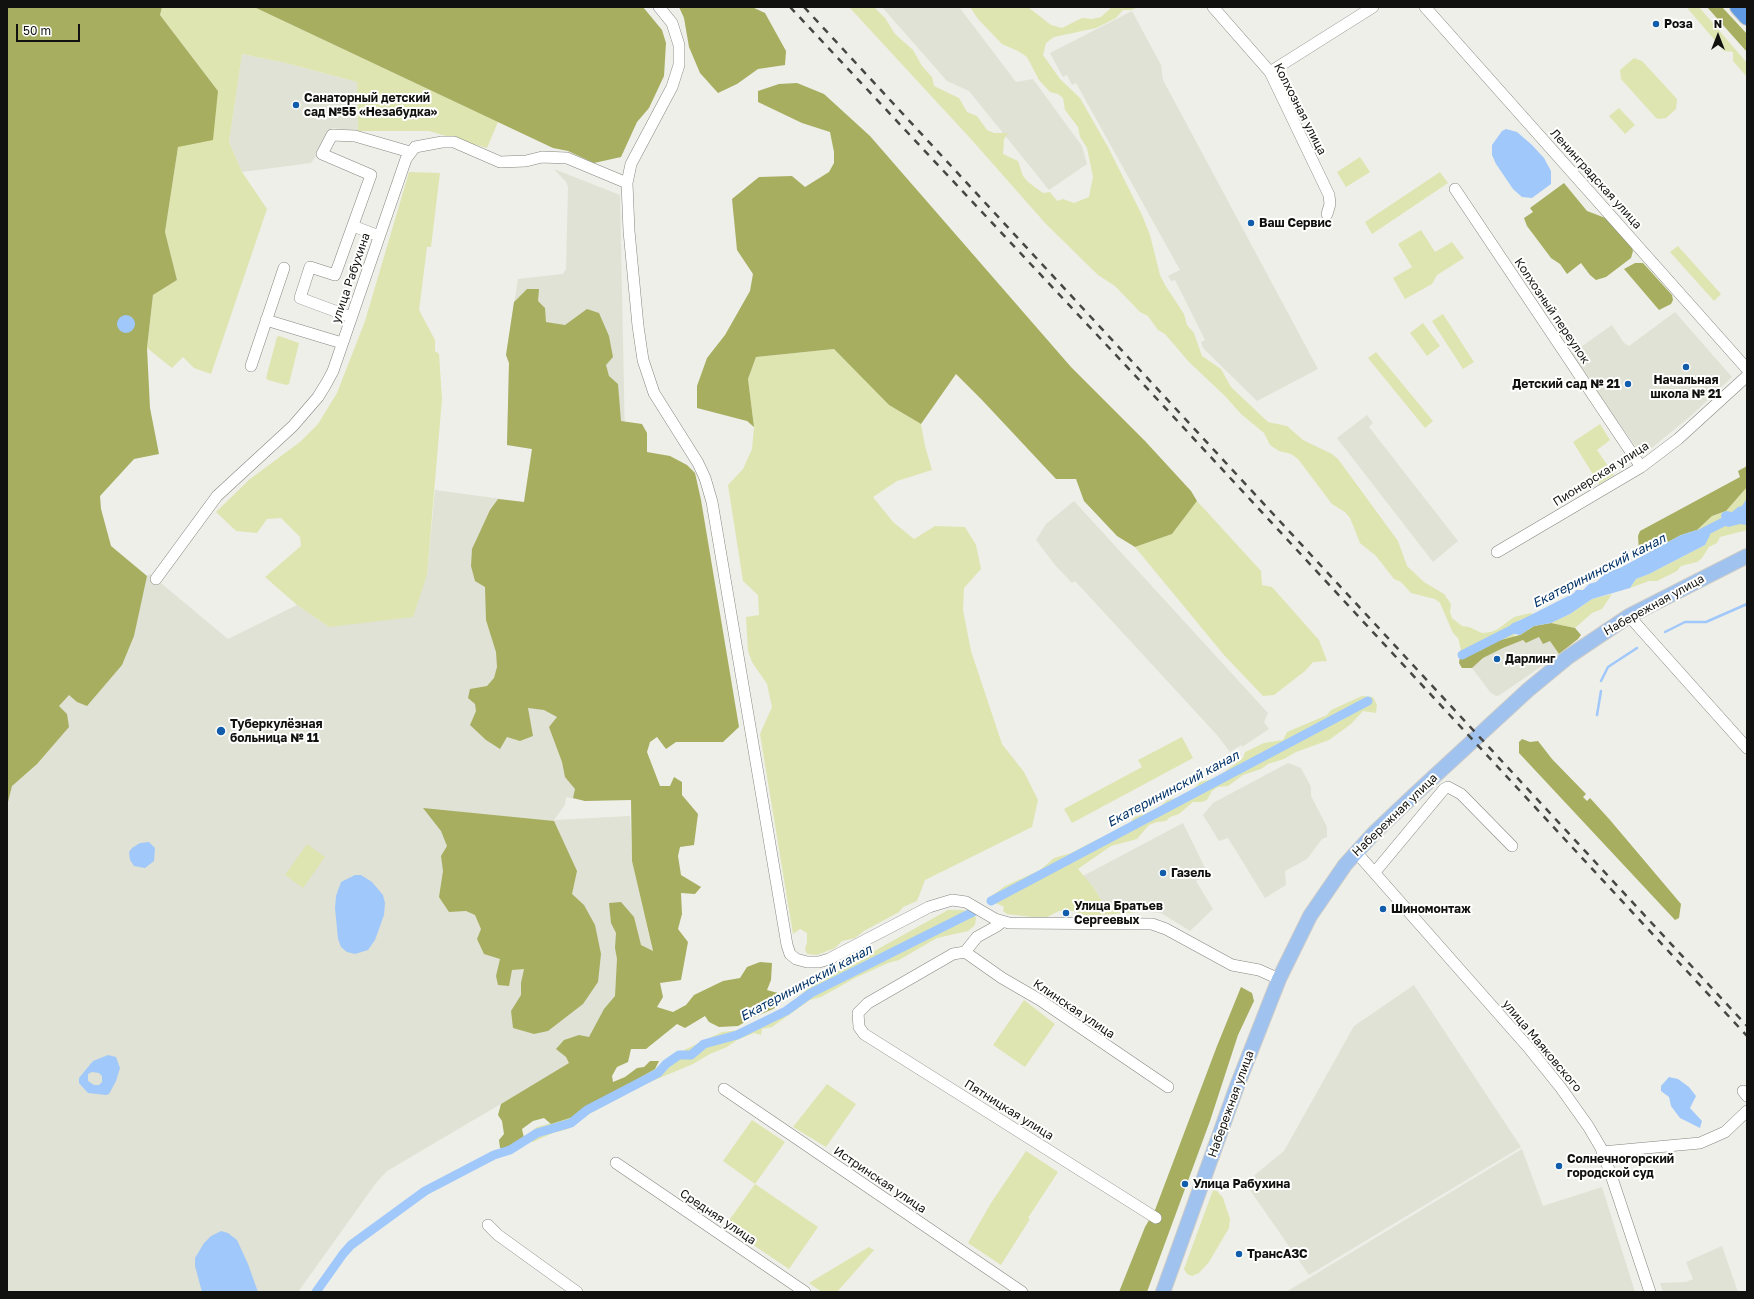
<!DOCTYPE html>
<meta charset="utf-8">
<style>
body{margin:0}
#map{position:relative;width:1754px;height:1299px;overflow:hidden;background:#eeefe8;font-family:"Golos Text",sans-serif}
canvas{display:block}
.frame{position:absolute;inset:0;border:8px solid #111210;pointer-events:none}
.north{position:absolute;left:1698px;top:16px;width:40px;height:40px;-webkit-text-stroke:3px #fffffe;paint-order:stroke;rotate:0deg;font-size:11px;font-weight:700;line-height:16px;text-align:center;color:#111210}
.north::after{content:'';display:block;margin:auto;width:14px;height:18px;background:#111210;clip-path:polygon(50% 0,100% 100%,50% 72%,0 100%)}
.scale{position:absolute;left:16px;top:24px;width:64px;height:18px;box-sizing:border-box;border:2px solid #111210;border-top:0;padding-left:5px;font-size:12px;line-height:14px;white-space:nowrap;color:#111210;-webkit-text-stroke:3px #fffffe;paint-order:stroke}
</style>
<div id="map">
<canvas width="1754" height="1299"></canvas>
<div class="frame"></div>
<div class="north">N</div>
<div class="scale">50 m</div>
</div>
<script>
const c = document.querySelector('canvas').getContext('2d');
c.lineJoin = 'round';
function fill(path, color) {
  c.fillStyle = color;
  c.fill(path, 'evenodd');
}
function shape(rows) {
  const path = new Path2D();
  for (const r of rows) {
    if (r.length === 3) {
      path.moveTo(r[0] + r[2], r[1]);
      path.arc(r[0], r[1], r[2], 0, 2 * Math.PI);
      continue;
    }
    path.moveTo(r[0], r[1]);
    for (let i = 2; i < r.length; i += 2) path.lineTo(r[i], r[i + 1]);
  }
  return path;
}
function stroke(path, color, width, dash) {
  c.strokeStyle = color;
  c.lineWidth = width;
  c.lineCap = dash ? 'butt' : 'round';
  c.setLineDash(dash || []);
  c.stroke(path);
}
function drawText(font, color, halo, rows, align = 'center') {
  c.font = font + ' "Golos Text",sans-serif';
  c.lineWidth = 4;
  c.setLineDash([]);
  c.textBaseline = 'middle';
  c.strokeStyle = halo;
  c.fillStyle = color;
  for (const [text, x, y, turn = 0] of rows) {
    c.save();
    c.translate(x, y);
    c.rotate((+turn || 0) * Math.PI / 180);
    c.textAlign = isNaN(turn) ? turn : align;
    if (halo) c.strokeText(text, 0, 0);
    c.fillText(text, 0, 0);
    c.restore();
  }
}
fill(shape([
 [882,7,959,7,1016,82,1033,79,1082,146,1087,164,1049,190,969,91,947,81],
 [1132,11,1161,65,1163,80,1318,369,1257,401,1203,348,1201,342,1205,340,1175,280,1171,281,1168,276,1180,270,1076,83,1072,85,1067,75,1063,77,1050,53],
 [242,54,286,63,357,82,358,131,334,128,327,130,327,140,311,163,242,172,229,142],
 [554,169,620,195,626,488,585,801,566,797,565,805,554,820,630,816,632,861,663,997,652,1015,387,1171,376,1183,298,1292,7,1292,7,731,101,509,111,546,147,576,150,574,228,639,297,605,329,627,427,575,435,490,524,502,532,449,507,445,509,363,506,355,518,279,563,274,566,269,568,187,566,182],
 [1675,312,1732,377,1693,414,1642,456,1571,354,1612,325,1624,343,1629,346],
 [1367,415,1373,423,1369,427,1458,541,1433,562,1337,438],
 [1074,501,1268,713,1264,722,1269,729,1242,747,1241,745,1230,752,1217,735,1075,581,1072,583,1055,565,1036,540,1046,524],
 [1539,637,1550,640,1559,654,1500,695,1496,696,1490,692,1472,668,1483,658,1503,648,1523,640,1526,643],
 [1288,763,1301,768,1311,787,1311,796,1327,827,1327,837,1322,839,1307,859,1285,871,1286,885,1265,898,1228,838,1219,841,1203,815,1213,803],
 [1183,823,1208,874,1196,881,1213,909,1190,931,1161,913,1106,908,1094,888,1083,876],
 [1414,985,1521,1147,1309,1275,1245,1183,1284,1151,1354,1026],
 [1522,1149,1543,1206,1602,1187,1635,1292,1286,1292],
 [1722,1246,1738,1292,1663,1292,1660,1283,1686,1282,1693,1279,1686,1262]
]), '#e0e2d5');
fill(shape([
 [162,7,254,7,498,122,487,148,429,131,358,131,357,82,286,63,242,54,229,142,242,172,267,209,211,374,194,368,183,357,172,368,147,348,153,295,177,280,165,232,178,147,218,91,160,15],
 [849,7,874,7,885,18,895,34,913,50,922,66,932,77,934,86,959,98,967,112,977,116,987,130,994,133,1008,133,1004,139,1003,154,1018,161,1023,176,1028,182,1043,193,1050,192,1057,201,1063,199,1074,203,1089,197,1093,177,1087,148,1080,137,1078,127,1065,110,1063,98,1058,94,1050,92,1039,80,1027,57,1018,51,1002,44,978,19,970,7,1028,7,1051,25,1062,28,1082,18,1092,19,1101,17,1112,7,1139,7,1131,10,1123,10,1116,18,1096,28,1054,37,1046,43,1043,55,1060,79,1080,98,1108,147,1142,215,1150,235,1160,275,1165,285,1184,314,1187,325,1194,333,1202,356,1221,369,1231,387,1268,422,1287,426,1303,440,1332,454,1338,459,1398,541,1407,566,1424,582,1444,594,1451,604,1450,612,1452,618,1462,626,1469,627,1482,633,1491,632,1498,629,1514,617,1530,613,1537,615,1519,620,1514,636,1520,635,1493,642,1480,651,1461,650,1458,638,1453,633,1440,603,1435,599,1411,593,1401,582,1394,579,1376,556,1360,543,1350,518,1345,512,1332,504,1298,459,1291,454,1279,451,1270,445,1264,433,1241,414,1225,396,1189,362,1165,334,1158,330,1148,316,1140,312,1115,286,1098,275,1046,224,970,138],
 [1690,7,1699,7,1747,63,1747,77,1733,61,1733,52,1724,51,1688,9],
 [1634,58,1642,61,1677,99,1676,109,1666,118,1660,119,1656,118,1621,79,1620,70],
 [1619,108,1635,125,1625,134,1609,116],
 [1360,157,1370,172,1346,187,1337,172],
 [409,172,440,173,431,247,427,247,419,310,435,340,435,351,439,354,442,399,427,575,413,617,329,627,297,605,265,577,301,546,300,537,281,518,267,519,257,533,236,531,216,512,250,479,300,442,318,424,337,393,365,321],
 [1440,172,1448,183,1372,234,1365,222],
 [1421,230,1435,252,1452,242,1464,258,1437,275,1432,284,1405,299,1393,278,1412,267,1398,244],
 [1678,246,1721,294,1714,301,1670,252],
 [1443,314,1474,362,1463,369,1432,321],
 [1423,323,1440,346,1427,356,1410,333],
 [279,336,299,343,289,384,286,385,268,380,266,378,277,337],
 [834,349,889,405,921,424,925,446,932,470,897,481,873,497,893,522,914,539,935,526,965,527,976,545,981,569,964,588,963,610,971,651,1002,744,1024,772,1038,800,1032,827,925,880,917,901,903,907,899,912,864,931,855,938,842,941,835,948,817,955,807,954,805,949,807,942,807,933,800,929,793,934,760,734,772,707,767,684,752,662,748,651,746,617,759,615,758,595,743,581,728,485,743,469,752,449,754,427,748,379,756,357],
 [1376,352,1433,421,1425,428,1368,358],
 [1600,424,1610,440,1597,450,1614,475,1599,484,1573,442],
 [1747,487,1747,530,1720,537,1717,543,1709,547,1702,558,1697,562,1681,566,1677,571,1657,581,1649,581,1630,588,1636,579,1649,574,1705,545,1709,530,1702,537,1698,535,1697,530,1712,516,1726,511],
 [1197,501,1261,571,1262,585,1272,587,1319,640,1327,661,1313,662,1305,671,1274,695,1263,696,1224,655,1135,547,1172,534],
 [1612,594,1602,609,1592,613,1575,628,1551,623,1570,614,1592,599],
 [1362,696,1373,697,1377,705,1376,713,1363,711,1351,724,1329,740,1296,752,1284,759,1268,764,1261,769,1243,775,1228,786,1218,787,1212,791,1207,800,1202,802,1193,802,1179,814,1170,817,1166,821,1157,822,1149,825,1137,839,1111,846,1078,869,1094,888,1106,908,1140,912,1087,916,1073,911,1059,911,1047,917,1032,917,1007,914,1003,911,1004,907,991,901,990,898,994,894,1005,886,1040,870,1054,858,1071,853,1098,839,1110,835,1128,825,1135,817,1158,809,1167,800,1183,797,1191,792,1200,782,1216,778,1243,758,1245,752,1264,743,1283,740,1287,732,1327,715,1331,710],
 [1182,737,1193,758,1072,823,1064,809,1142,767,1138,760],
 [307,844,325,857,303,888,285,875],
 [948,910,963,910,973,912,976,918,975,925,968,931,937,938,899,960,888,963,855,978,821,997,810,1000,772,1027,762,1029,761,1035,754,1033,737,1040,727,1047,710,1054,693,1064,643,1085,589,1114,568,1129,553,1133,533,1142,527,1140,528,1134,537,1127,573,1117,670,1060,686,1049,722,1032,740,1030,775,1015,788,1006,808,988],
 [1024,1000,1055,1024,1025,1067,993,1045],
 [827,1084,856,1104,826,1147,793,1127],
 [752,1120,785,1142,755,1184,818,1227,789,1269,725,1226,755,1184,723,1161],
 [1026,1151,1058,1172,1028,1218,1030,1219,1001,1265,968,1243,991,1203],
 [1213,1190,1217,1191,1223,1198,1230,1219,1229,1228,1209,1262,1199,1273,1192,1276,1187,1274,1184,1269],
 [869,1247,874,1250,837,1292,822,1292,809,1283]
]), '#dfe5b1');
fill(shape([
 [7,7,162,7,160,15,218,91,213,140,178,147,165,232,177,280,153,295,147,348,150,408,159,454,134,459,100,496,101,509,111,546,147,576,134,636,122,665,87,706,77,702,69,695,59,706,67,714,69,727,37,764,12,786,7,806],
 [254,7,643,7,662,30,666,43,664,76,649,108,637,122,621,157,594,163,568,151,553,148],
 [679,7,752,7,765,13,786,51,785,65,758,69,737,84,718,93,700,73,689,47,684,18],
 [1707,7,1722,7,1747,34,1747,52],
 [797,83,824,94,870,136,1071,367,1145,441,1191,491,1197,501,1172,534,1135,547,1117,536,1084,501,1076,479,1056,479,982,400,956,374,921,424,889,405,834,349,756,357,748,379,754,427,747,421,697,408,697,386,707,358,725,335,750,291,753,274,737,250,732,199,759,177,792,176,805,187,829,172,834,163,834,152,830,132,802,123,758,102,758,91,779,84],
 [1564,183,1587,211,1608,219,1631,245,1633,251,1631,258,1606,277,1596,280,1590,275,1581,263,1567,274,1560,264,1551,258,1527,226,1524,218,1533,212,1530,208],
 [1635,263,1643,263,1672,295,1673,300,1671,304,1659,310,1624,269],
 [527,289,539,289,538,301,545,308,546,322,565,325,587,309,599,313,609,336,613,357,606,365,609,376,618,384,621,421,642,424,647,433,647,452,670,456,687,465,695,473,701,500,739,727,723,742,676,742,666,749,657,737,650,742,647,752,660,786,670,786,674,777,682,782,682,795,698,814,694,845,680,847,678,856,681,875,701,887,695,894,681,893,682,914,678,929,688,942,681,980,660,983,663,997,657,1007,673,1012,686,1005,694,995,723,981,740,978,747,967,760,962,772,963,771,980,767,990,778,993,785,1000,773,1009,750,1019,738,1026,719,1027,709,1022,705,1016,685,1028,677,1024,646,1049,631,1049,628,1062,617,1067,612,1076,613,1082,625,1077,637,1068,644,1067,650,1061,659,1061,655,1069,573,1117,551,1124,544,1118,533,1121,522,1129,524,1138,521,1142,513,1144,507,1149,500,1148,499,1140,504,1134,502,1121,498,1115,501,1104,569,1063,566,1057,556,1049,564,1040,579,1035,589,1037,604,1009,615,996,617,959,615,948,616,933,611,923,609,903,621,902,634,917,641,945,653,951,632,861,631,800,585,801,573,798,575,789,565,777,562,762,549,727,557,717,544,710,528,708,533,736,520,741,507,737,500,749,486,740,470,725,476,711,475,704,468,698,470,689,487,686,494,678,497,667,496,652,486,620,485,587,475,581,471,566,472,549,490,510,498,499,524,502,532,449,507,445,509,363,506,355,514,302],
 [1747,466,1747,487,1726,511,1712,516,1697,530,1681,535,1646,554,1639,551,1638,536,1640,531,1740,477,1738,471],
 [1551,623,1575,628,1581,635,1578,639,1559,654,1550,641,1543,644,1539,637,1526,643,1523,640,1503,648,1483,658,1472,668,1462,668,1459,663,1461,650,1480,651,1493,642,1520,635,1534,626],
 [1522,739,1530,742,1538,741,1552,759,1586,794,1583,797,1587,801,1590,798,1610,820,1681,904,1679,918,1675,920,1519,753,1519,742],
 [423,808,554,821,577,871,572,894,584,905,595,925,601,954,598,982,583,1004,548,1031,534,1034,513,1028,511,1011,521,995,521,983,524,969,512,970,509,986,498,985,496,976,500,959,484,954,477,939,481,929,475,915,466,911,449,912,439,897,443,871,441,856,447,846,441,831],
 [1241,987,1252,993,1254,1001,1238,1035,1210,1121,1147,1292,1119,1292,1145,1227,1155,1210,1217,1046]
]), '#a7ae60');
fill(shape([
 [1506,129,1517,132,1532,145,1544,158,1551,171,1551,184,1532,198,1522,197,1513,189,1496,164,1492,155,1492,145,1502,131],
 [126,324,9],
 [1747,498,1747,525,1740,524,1728,527,1724,525,1721,516,1722,513,1726,511,1732,512,1738,507,1742,506],
 [1697,530,1698,535,1702,537,1709,530,1710,535,1705,545,1649,574,1636,579,1630,588,1592,599,1570,614,1551,623,1534,626,1520,635,1510,633,1511,624,1530,616,1541,615,1552,611,1556,607,1569,602,1576,590,1583,590,1589,584,1596,582,1607,572,1620,568,1681,535],
 [149,842,155,848,154,861,145,868,134,866,130,860,129,852,132,848,140,843],
 [355,875,361,875,372,882,383,895,385,903,384,915,375,940,368,950,355,954,347,952,341,947,338,939,335,908,336,896,341,882],
 [108,1055,116,1057,120,1068,116,1081,109,1094,106,1095,88,1093,79,1083,79,1078,93,1061],
 [92,1072,99,1073,102,1076,102,1082,99,1085,94,1085,88,1081,88,1074],
 [1669,1077,1678,1079,1689,1087,1696,1096,1690,1108,1702,1121,1700,1128,1680,1118,1671,1106,1669,1097,1661,1091,1661,1086],
 [221,1231,228,1233,237,1240,248,1264,258,1292,202,1292,195,1266,195,1258,204,1243,211,1236]
]), '#a1c8fa');
stroke(shape([
 [1665,632,1685,622,1706,622,1747,604],
 [1601,681,1608,667,1637,648],
 [1597,715,1601,691]
]), '#a1c8fa', 2.5);
stroke(shape([
 [1688,540,1747,510],
 [1462,655,1580,595],
 [991,901,1368,701],
 [316,1292,343,1254,351,1245,425,1191,494,1155,510,1150,537,1133,571,1123,587,1110,658,1073,666,1064,679,1055,691,1055,704,1044,737,1035,786,1011,811,993,973,912]
]), '#a1c8fa', 9);
const minor = shape([
 [659,7,672,23,679,45,679,65,672,87,631,164,627,183,629,231,638,326,643,360,654,393,698,463,705,478,712,502,787,945,790,954,796,959,807,962,819,962,829,959,929,907,952,900,966,902,995,919,1009,923,1152,924,1166,929,1232,965,1259,970,1279,979],
 [1213,7,1270,72,1329,195,1330,204,1327,214],
 [1425,7,1747,369],
 [1270,72,1373,7],
 [1455,189,1641,467],
 [353,226,379,236],
 [351,317,300,298,310,267,335,275,371,175,322,154,332,135,355,136,410,152],
 [266,320,342,343],
 [251,366,284,268],
 [1497,552,1641,467,1678,439,1747,376],
 [156,579,217,496,293,426,318,397,326,384,333,371,406,159,415,147,442,142,454,142,500,162,526,161,542,157,567,158,627,183],
 [1629,616,1747,748],
 [1356,852,1528,1047,1561,1088,1588,1126,1601,1148,1611,1175,1650,1292],
 [1375,872,1444,789,1448,787,1461,794,1512,846],
 [1002,922,997,926,977,937,965,952,953,954,868,1003,858,1013,859,1027,864,1034,1156,1218],
 [965,952,1002,978,1040,1000,1168,1087],
 [724,1089,1022,1292],
 [1743,1091,1747,1096],
 [1602,1152,1700,1143,1725,1132,1747,1111],
 [616,1163,805,1292],
 [488,1225,498,1235,577,1292]
]);
const major = shape([
 [1163,1292,1237,1086,1279,979,1310,916,1345,865,1374,833,1413,796,1528,690,1568,657,1629,616,1747,556]
]);
const highway = shape([
 [1738,7,1747,17]
]);
stroke(minor, '#858680', 12);
stroke(major, '#cbcbca', 16);
stroke(highway, '#cbcbca', 18);
stroke(minor, '#fff', 11);
stroke(major, '#a0c2ee', 14);
stroke(highway, '#609ae2', 16);
stroke(shape([
 [790,7,1158,400,1747,1036],
 [804,7,1747,1026]
]), '#464744', 2.5, [7, 7]);
for (const [x, y, r, color] of [
 [1656,24,4,"#115cab"],
 [296,105,4,"#115cab"],
 [1251,223,4,"#115cab"],
 [1686,367,4,"#115cab"],
 [1628,384,4,"#115cab"],
 [1497,659,4,"#115cab"],
 [221,731,5,"#115cab"],
 [1163,873,4,"#115cab"],
 [1383,909,4,"#115cab"],
 [1066,913,4,"#115cab"],
 [1559,1166,4,"#115cab"],
 [1185,1184,4,"#115cab"],
 [1239,1254,4,"#115cab"]
]) {
  const dot = new Path2D();
  dot.arc(x, y, r, 0, 2 * Math.PI);
  c.fillStyle = color;
  c.fill(dot);
  stroke(dot, '#fffffe', 1.5);
}
drawText('bold 12px', '#111210', '#fffffe', [
 ["Роза",1664,24],
 ["Санаторный детский",304,98],
 ["сад №55 «Незабудка»",304,112],
 ["Ваш Сервис",1259,223],
 ["Начальная",1686,380,"center"],
 ["школа № 21",1686,394,"center"],
 ["Детский сад № 21",1620,384,"right"],
 ["Дарлинг",1505,659],
 ["Туберкулёзная",230,724],
 ["больница № 11",230,738],
 ["Газель",1171,873],
 ["Улица Братьев",1074,906],
 ["Сергеевых",1074,920],
 ["Шиномонтаж",1391,909],
 ["Солнечногорский",1567,1159],
 ["городской суд",1567,1173],
 ["Улица Рабухина",1193,1184],
 ["ТрансАЗС",1247,1254]
], 'left');
drawText('12px', '#111210', '#fffffe', [
 ["Колхозная улица",1300,109,63],
 ["Ленинградская улица",1596,179,48],
 ["улица Рабухина",351,278,-71],
 ["Колхозный переулок",1552,311,56],
 ["Пионерская улица",1601,474,-32],
 ["Набережная улица",1654,605,-29],
 ["Набережная улица",1395,815,-44],
 ["Клинская улица",1074,1009,34],
 ["улица Маяковского",1542,1046,50],
 ["Набережная улица",1231,1104,-70],
 ["Пятницкая улица",1009,1110,32],
 ["Истринская улица",880,1180,34],
 ["Средняя улица",718,1217,34]
]);
drawText('italic 13px', '#003268', '#fffffe', [
 ["Екатерининский канал",1599,571,-27],
 ["Екатерининский канал",1173,789,-28],
 ["Екатерининский канал",806,983,-28]
]);
</script>
